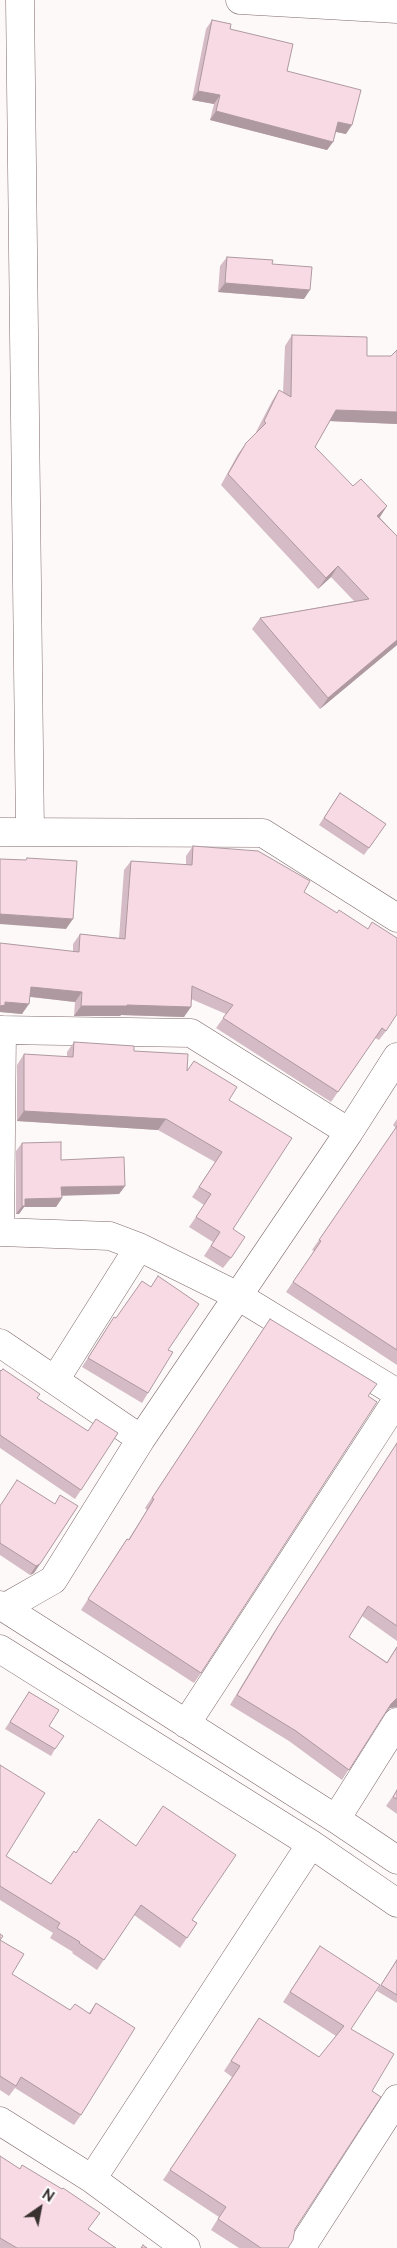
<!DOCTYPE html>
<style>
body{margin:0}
#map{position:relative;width:397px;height:2248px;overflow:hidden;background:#fdf9f8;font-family:Raleway,sans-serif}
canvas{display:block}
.north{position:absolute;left:15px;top:2183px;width:50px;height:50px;-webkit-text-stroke:4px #fff;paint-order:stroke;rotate:33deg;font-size:14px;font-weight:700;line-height:20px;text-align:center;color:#38302f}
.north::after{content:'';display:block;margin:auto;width:18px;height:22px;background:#38302f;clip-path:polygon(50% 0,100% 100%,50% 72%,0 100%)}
</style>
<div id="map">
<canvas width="397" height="2248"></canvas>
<div class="north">N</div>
</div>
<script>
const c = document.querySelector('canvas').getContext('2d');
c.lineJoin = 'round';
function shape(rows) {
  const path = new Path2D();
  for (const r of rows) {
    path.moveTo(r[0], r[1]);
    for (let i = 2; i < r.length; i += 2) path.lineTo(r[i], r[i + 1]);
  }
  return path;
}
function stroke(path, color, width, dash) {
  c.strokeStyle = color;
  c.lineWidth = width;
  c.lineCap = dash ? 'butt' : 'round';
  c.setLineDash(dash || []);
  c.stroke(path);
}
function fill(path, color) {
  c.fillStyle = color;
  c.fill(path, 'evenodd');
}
const minor = shape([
 [20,0,30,832],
 [0,832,263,833,397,918],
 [0,1030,191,1033,349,1132],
 [0,1232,110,1236,139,1247,238,1296,397,1393],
 [0,1232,2,1030],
 [0,1343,141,1439],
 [55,1380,139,1247],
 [0,1605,336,1819,397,1860],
 [4,1608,53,1580,141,1439,349,1132,397,1057],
 [0,1649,311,1844,397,1903],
 [186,1724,397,1400],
 [336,1819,397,1722],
 [0,2121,92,2179,186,2248],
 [92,2179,311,1844],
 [301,2248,397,2099]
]);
const major = shape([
 [240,0,397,9]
]);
stroke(minor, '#7e6b6a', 29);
stroke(major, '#7e6b6a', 29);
stroke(minor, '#fff', 28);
stroke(major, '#fff', 28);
fill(shape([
 [212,20,230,29,287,71,346,134,336,132,333,142,327,150,210,120,214,104,192,100,206,29],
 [227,257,272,264,304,299,218,292,220,266],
 [292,335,367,356,391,356,397,350,397,424,330,421,315,447,397,536,397,645,320,709,252,629,260,618,354,601,331,577,318,589,221,485,238,454,246,443,257,433,256,432,272,401,279,390,283,393,285,346],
 [340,793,386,824,364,855,319,825],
 [193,846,304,892,386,1031,379,1040,375,1038,331,1102,216,1028,226,1014,191,999,184,1017,121,1015,120,1016,74,1016,75,1002,30,997,22,1014,0,1012,73,951,73,944,80,934,119,938,124,870,131,861,186,865,186,856],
 [74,1042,134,1051,187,1071,229,1100,233,1229,231,1258,223,1268,204,1256,213,1242,189,1227,204,1205,192,1197,215,1162,158,1130,17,1121,17,1065,24,1054,67,1057,67,1052],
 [397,1119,397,1365,286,1292,314,1251,312,1250,396,1128,393,1125],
 [22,1143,61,1160,125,1186,119,1194,61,1195,62,1198,56,1207,24,1207,19,1214,16,1214,16,1151],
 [158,1276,168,1350,148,1393,142,1403,82,1367,114,1317,116,1318,151,1287],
 [270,1319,368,1396,201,1673,194,1683,81,1610,120,1549,127,1539,128,1540,147,1510,145,1508],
 [0,1370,37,1398,81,1490,75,1499,0,1448],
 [397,1443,397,1641,362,1616,349,1637,387,1662,397,1646,397,1707,390,1708,385,1712,342,1780,289,1741,230,1705,272,1635],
 [54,1504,78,1506,34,1573,30,1575,0,1555,0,1505],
 [29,1692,49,1726,55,1749,51,1756,5,1729],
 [0,1765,6,1856,51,1884,74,1851,197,1923,180,1948,134,1915,97,1970,72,1953,73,1952,50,1938,53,1933,0,1900],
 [397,1790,397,1814,386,1806],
 [0,1934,0,1940,12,1974,70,2010,89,2013,96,2003,81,2115,74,2125,15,2088,9,2096,0,2090],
 [320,1946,351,2029,372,2091,295,2229,288,2248,239,2248,211,2230,219,2217,163,2180,232,2077,224,2071,259,2018,319,2057,336,2036,283,2002],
 [397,1959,397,2003,377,1991],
 [0,2156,88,2229,116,2248,0,2248]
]), '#d5bbc5');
fill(shape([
 [198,91,220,95,214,104,192,100],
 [216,111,333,142,327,150,210,120],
 [338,122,352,125,346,134,332,131],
 [225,283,310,290,304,299,218,292],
 [336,410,397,412,397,424,328,421],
 [387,506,380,517,369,526,377,516],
 [338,566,331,577,318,589,326,578],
 [397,640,397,645,320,709,328,698],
 [0,914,73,919,66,929,0,924],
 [31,987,82,992,75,1002,24,996],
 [5,1002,29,1004,22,1014,0,1012,0,1006],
 [127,1005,191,1007,184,1017,121,1015,120,1016,74,1016,81,1006],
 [24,1111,166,1119,158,1130,17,1121],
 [125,1186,119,1194,56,1196,61,1187],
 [62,1198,56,1207,24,1207,19,1214,16,1214,22,1206,25,1199],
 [40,1564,34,1573,30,1575,36,1566],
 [397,1698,397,1707,390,1708,384,1714,391,1704]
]), '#ae99a0');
const building = shape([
 [212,20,231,24,230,29,293,44,287,71,361,90,352,125,338,122,333,142,216,111,220,95,198,91,212,20],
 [227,257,273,260,272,264,312,267,310,290,225,283,227,257],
 [292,335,367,337,367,356,391,356,397,350,397,412,336,410,315,447,353,486,361,479,387,506,377,516,397,536,397,640,328,698,260,618,369,599,338,566,326,578,228,474,246,443,266,423,264,421,279,390,291,397,292,335],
 [340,793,386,824,369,848,324,818,340,793],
 [193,846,258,851,310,881,304,892,337,913,339,910,368,929,372,922,397,938,397,1014,386,1031,382,1028,338,1092,223,1018,233,1005,192,986,191,1007,127,1005,127,1006,81,1006,82,992,31,987,29,1004,5,1002,5,1005,0,1006,0,943,79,952,80,934,125,939,131,861,192,865,193,846],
 [27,858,77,861,73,919,0,914,0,859,26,860,27,858],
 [74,1042,134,1046,134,1051,188,1054,187,1071,194,1061,237,1087,229,1100,292,1138,233,1229,245,1237,231,1258,211,1246,220,1232,196,1217,211,1194,199,1187,222,1152,166,1119,24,1111,24,1054,73,1057,74,1042],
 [397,1126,397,1350,293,1282,321,1241,319,1240,397,1126],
 [61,1142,61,1160,124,1157,125,1186,61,1187,62,1198,25,1199,25,1206,22,1206,22,1143,61,1142],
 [158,1276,199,1304,168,1350,173,1352,148,1393,88,1358,114,1317,116,1318,142,1281,151,1287,158,1276],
 [270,1319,377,1384,368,1396,377,1402,201,1673,88,1599,127,1539,129,1540,154,1499,152,1498,270,1319],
 [3,1369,40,1394,37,1398,88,1431,96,1419,118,1433,81,1490,0,1435,0,1370,1,1371,3,1369],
 [397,1443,397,1626,368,1606,349,1637,387,1663,397,1647,397,1698,391,1704,349,1770,296,1731,237,1695,279,1625,397,1443],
 [17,1480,55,1504,60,1495,78,1506,40,1564,36,1566,0,1543,0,1506,17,1480],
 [29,1692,59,1710,49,1726,64,1736,55,1749,10,1722,29,1692],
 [0,1765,45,1793,6,1856,51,1884,74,1851,76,1853,99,1819,136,1846,163,1806,236,1855,192,1920,197,1923,187,1938,141,1905,104,1960,79,1943,80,1942,57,1928,60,1923,0,1886,0,1765],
 [397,1790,397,1799,393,1797,397,1790],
 [0,1934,3,1936,0,1940,24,1954,12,1974,70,2010,75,2004,90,2014,96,2003,135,2028,81,2115,21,2077,16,2086,0,2076,0,1934],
 [320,1946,380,1985,351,2029,394,2054,372,2091,381,2097,295,2229,293,2240,288,2248,261,2248,218,2219,226,2207,170,2170,240,2066,231,2061,259,2018,319,2057,344,2026,290,1992,320,1946],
 [397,1960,397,1995,381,1985,397,1960],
 [0,2156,20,2169,22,2165,62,2189,63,2188,100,2213,88,2229,116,2248,17,2248,0,2238,0,2156],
 [143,2245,147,2248,141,2248,143,2245]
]);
fill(building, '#f8dae5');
stroke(building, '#ae99a0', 1);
</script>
